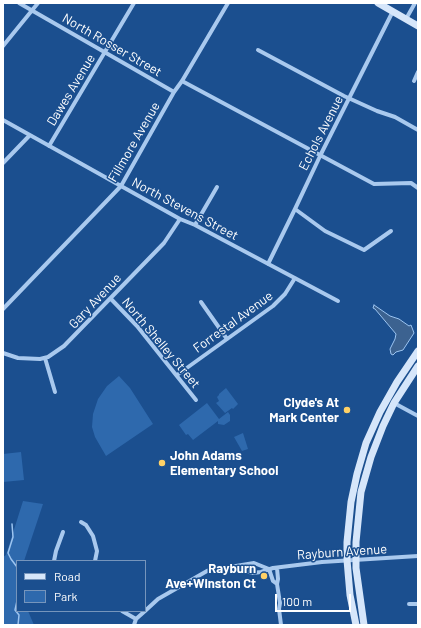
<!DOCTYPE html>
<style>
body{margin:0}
#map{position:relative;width:421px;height:628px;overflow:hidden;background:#1b4f8f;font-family:Barlow,sans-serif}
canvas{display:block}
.frame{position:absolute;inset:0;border:4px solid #fff;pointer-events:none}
.legend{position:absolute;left:16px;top:560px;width:130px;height:52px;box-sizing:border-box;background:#1b4f8f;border:1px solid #7695bc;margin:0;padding:5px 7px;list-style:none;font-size:12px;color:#fff}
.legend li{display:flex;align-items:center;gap:8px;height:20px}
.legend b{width:20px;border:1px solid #7695bc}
.scale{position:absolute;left:275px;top:594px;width:76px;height:18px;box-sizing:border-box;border:2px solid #fff;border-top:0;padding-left:5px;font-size:12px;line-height:14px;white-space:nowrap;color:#fff;-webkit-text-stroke:3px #1b4f8f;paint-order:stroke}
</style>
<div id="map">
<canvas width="421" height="628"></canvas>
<div class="frame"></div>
<ul class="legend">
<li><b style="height:5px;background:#d6e6fa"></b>Road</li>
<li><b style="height:11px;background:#2e69ad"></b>Park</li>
</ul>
<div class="scale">100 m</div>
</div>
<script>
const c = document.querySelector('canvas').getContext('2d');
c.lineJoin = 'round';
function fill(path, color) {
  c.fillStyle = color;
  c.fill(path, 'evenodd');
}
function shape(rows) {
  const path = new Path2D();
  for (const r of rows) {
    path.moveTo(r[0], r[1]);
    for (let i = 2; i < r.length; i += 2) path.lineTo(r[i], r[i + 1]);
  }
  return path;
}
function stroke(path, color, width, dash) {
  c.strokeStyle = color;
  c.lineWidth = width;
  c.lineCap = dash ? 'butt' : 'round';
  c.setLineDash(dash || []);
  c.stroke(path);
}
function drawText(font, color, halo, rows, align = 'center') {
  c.font = font + ' Barlow,sans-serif';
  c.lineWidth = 3;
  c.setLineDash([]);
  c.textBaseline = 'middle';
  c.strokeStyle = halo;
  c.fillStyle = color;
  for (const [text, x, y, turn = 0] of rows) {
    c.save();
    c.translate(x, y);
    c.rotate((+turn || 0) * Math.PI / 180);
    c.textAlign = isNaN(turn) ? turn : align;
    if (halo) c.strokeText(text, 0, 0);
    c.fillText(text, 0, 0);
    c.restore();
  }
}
fill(shape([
 [119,376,130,388,153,424,106,456,95,437,92,427,93,414,98,399,107,386],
 [226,388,238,404,233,409,232,408,225,413,216,403,219,401,217,397,219,395,219,394],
 [207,403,219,419,228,412,230,415,230,421,224,425,218,424,218,421,193,440,188,434,186,435,179,425],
 [243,433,248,449,242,451,234,437],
 [21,452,24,480,3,482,3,454],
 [23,501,43,504,24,561,17,561,17,611,28,611,34,625,3,625,3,557,6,555]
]), '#2e69ad');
const water = shape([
 [374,305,390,316,399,319,409,326,411,325,414,333,403,350,396,352,393,355,391,354,390,349,395,339,396,334,375,309,373,308,374,305]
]);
fill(water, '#3c6290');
stroke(water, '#9cc4f0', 1);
stroke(shape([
 [12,524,13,537,8,553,11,559,17,567],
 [17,601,15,610,19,615,18,625]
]), '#9cc4f0', 1.5);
stroke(shape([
 [19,3,174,92],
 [406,19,415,3],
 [3,46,38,3],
 [258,50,344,96,377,111,395,117,418,130],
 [182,81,374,184,411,183,418,188],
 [414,81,418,72],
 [3,120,180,219,195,225,338,301],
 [49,146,134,3],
 [3,163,30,135],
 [295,209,325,231,364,250,391,231],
 [195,225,217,187],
 [268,264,295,209,321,154,393,11],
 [111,299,137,326,196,400],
 [201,302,227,339],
 [3,309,121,186,174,92,182,81,228,3],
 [3,353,18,358,40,359,48,357,64,346,164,243,180,219],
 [45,358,55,392],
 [177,375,273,306,285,294,295,278],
 [394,403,418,416],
 [81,522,86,525,93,536,97,551,95,561],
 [54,561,56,551,63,532],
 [230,567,253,573,261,572,273,568,322,562,418,556],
 [277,568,278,579,277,584,280,603,279,609,281,625],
 [269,569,273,581,277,584],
 [409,604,418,604],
 [122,611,136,619],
 [145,611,158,599,207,571,217,568,230,567,254,563,269,569],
 [134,625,136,619,145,611]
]), '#a9c9ee', 4);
stroke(shape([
 [378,3,418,26],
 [356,625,350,595,347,560,347,542,351,502,357,474,366,443,380,412,397,382,418,351],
 [364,625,356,568,356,542,361,492,371,457,383,426,394,403,418,366]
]), '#d6e6fa', 7);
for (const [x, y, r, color] of [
 [347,410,4,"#ffd166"],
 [162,463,4,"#ffd166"],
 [264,576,4,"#ffd166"]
]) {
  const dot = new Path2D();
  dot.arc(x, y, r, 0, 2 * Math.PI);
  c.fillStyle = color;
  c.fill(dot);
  stroke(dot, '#1b4f8f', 1.5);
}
drawText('13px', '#fff', '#1b4f8f', [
 ["North Rosser Street",112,45,30],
 ["Dawes Avenue",71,90,-59],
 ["Echols Avenue",321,133,-63],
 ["Fillmore Avenue",134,142,-60],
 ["North Stevens Street",185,209,28],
 ["Gary Avenue",95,301,-47],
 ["Forrestal Avenue",233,322,-36],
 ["North Shelley Street",161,343,50],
 ["Rayburn Avenue",342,552,-4]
]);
drawText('bold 13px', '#fff', '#1b4f8f', [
 ["Clyde's At",339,403],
 ["Mark Center",339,418],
 ["John Adams",170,456,"left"],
 ["Elementary School",170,471,"left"],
 ["Rayburn",256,569],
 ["Ave+Winston Ct",256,584]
], 'right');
</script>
